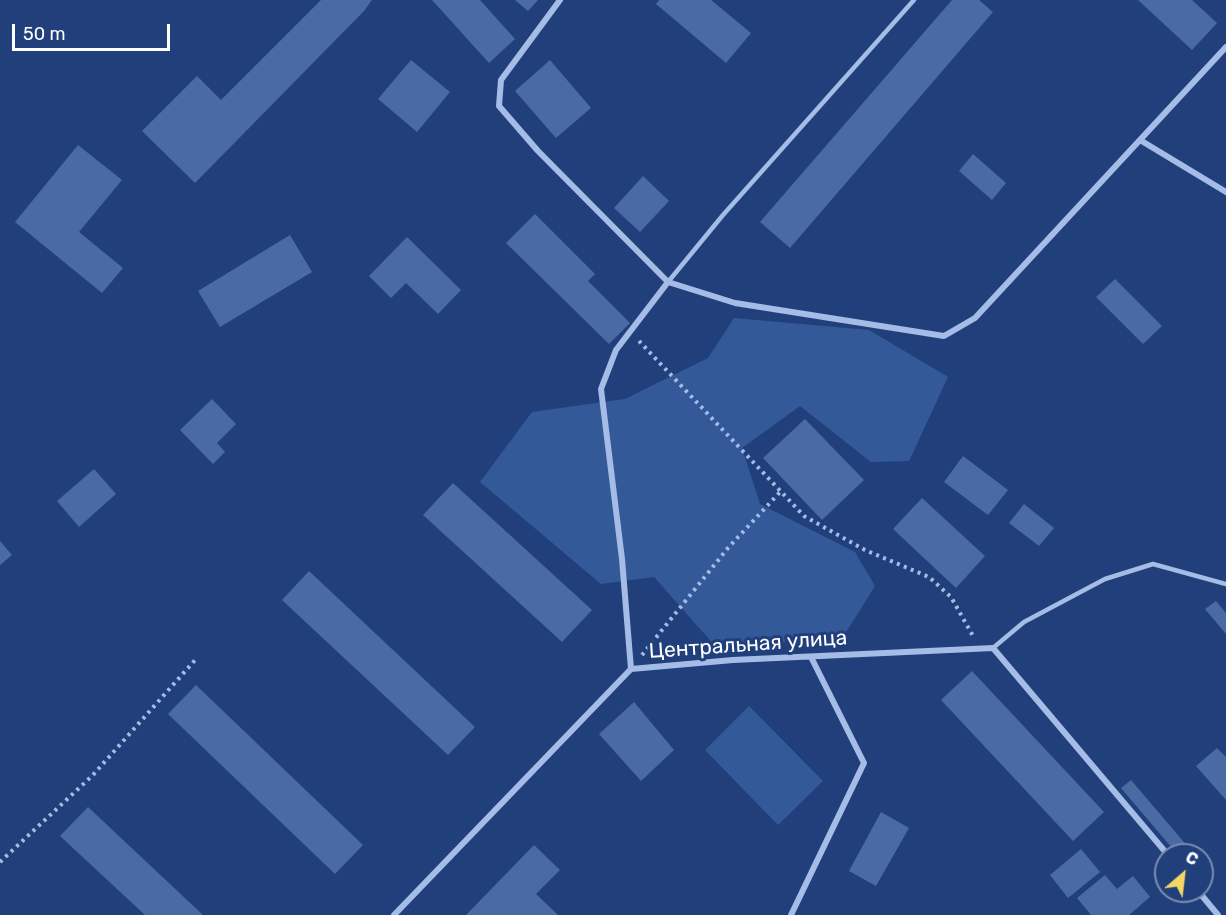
<!DOCTYPE html>
<meta charset="utf-8">
<style>
body{margin:0}
#map{position:relative;width:1226px;height:915px;overflow:hidden;background:#21407b;font-family:Rubik,sans-serif}
canvas{display:block}
.north{position:absolute;left:1154px;top:843px;width:60px;height:60px;box-sizing:border-box;background:#21407b;border:2px solid #7a8cb0;border-radius:50%;rotate:28deg;font-size:16px;font-weight:700;line-height:24px;text-align:center;color:#fff}
.north::after{content:'';display:block;margin:auto;width:21px;height:27px;background:#f2d666;clip-path:polygon(50% 0,100% 100%,50% 72%,0 100%)}
.scale{position:absolute;left:12px;top:24px;width:158px;height:27px;box-sizing:border-box;border:3px solid #fff;border-top:0;padding-left:8px;font-size:18px;line-height:21px;white-space:nowrap;color:#fff;-webkit-text-stroke:4px #21407b;paint-order:stroke}
</style>
<div id="map">
<canvas width="1226" height="915"></canvas>
<div class="north">С</div>
<div class="scale">50 m</div>
</div>
<script>
const c = document.querySelector('canvas').getContext('2d');
c.lineJoin = 'round';
function fill(path, color) {
  c.fillStyle = color;
  c.fill(path, 'evenodd');
}
function shape(rows) {
  const path = new Path2D();
  for (const r of rows) {
    path.moveTo(r[0], r[1]);
    for (let i = 2; i < r.length; i += 2) path.lineTo(r[i], r[i + 1]);
  }
  return path;
}
function stroke(path, color, width, dash) {
  c.strokeStyle = color;
  c.lineWidth = width;
  c.lineCap = dash ? 'butt' : 'round';
  c.setLineDash(dash || []);
  c.stroke(path);
}
function drawText(font, color, halo, rows, align = 'center') {
  c.font = font + ' Rubik,sans-serif';
  c.lineWidth = 6;
  c.setLineDash([]);
  c.textBaseline = 'middle';
  c.strokeStyle = halo;
  c.fillStyle = color;
  for (const [text, x, y, turn = 0] of rows) {
    c.save();
    c.translate(x, y);
    c.rotate((+turn || 0) * Math.PI / 180);
    c.textAlign = isNaN(turn) ? turn : align;
    if (halo) c.strokeText(text, 0, 0);
    c.fillText(text, 0, 0);
    c.restore();
  }
}
fill(shape([
 [734,318,869,330,948,377,909,461,871,462,800,406,742,448,760,504,855,552,875,586,843,637,717,648,654,577,601,584,480,482,532,412,625,399,708,358],
 [749,706,823,781,778,825,705,750]
]), '#345999');
fill(shape([
 [321,0,372,0,364,11,195,183,142,131,197,76,221,100],
 [432,0,480,0,515,39,489,63],
 [515,0,538,0,528,11],
 [659,0,711,0,751,33,726,63,656,4],
 [952,0,979,0,993,12,790,248,760,222],
 [1138,0,1192,0,1217,23,1192,50],
 [411,60,450,92,417,132,378,99],
 [550,60,591,108,556,138,515,91],
 [78,145,122,180,79,232,123,268,102,293,15,222],
 [973,154,1006,183,992,200,959,171],
 [643,176,669,201,640,232,614,208],
 [535,214,595,274,588,281,630,323,609,344,506,243],
 [290,235,312,272,220,327,198,291],
 [407,237,461,290,438,314,406,283,391,298,369,276],
 [1115,279,1162,326,1143,344,1096,297],
 [212,399,236,424,217,443,225,452,213,464,180,430],
 [805,419,864,480,822,520,763,458],
 [963,456,1008,490,988,515,944,482],
 [94,469,116,494,79,527,57,501],
 [453,483,592,610,562,642,423,515],
 [922,498,985,556,956,588,893,529],
 [1024,504,1054,528,1039,546,1009,523],
 [0,541,12,555,0,565],
 [309,571,475,727,448,755,282,600],
 [1216,601,1226,613,1226,634,1205,609],
 [972,671,1104,812,1073,841,941,700],
 [196,685,363,845,335,874,168,714],
 [634,702,674,750,641,781,599,734],
 [1217,748,1226,757,1226,800,1196,766],
 [1131,780,1195,855,1178,855,1121,788],
 [88,807,203,915,145,915,60,836],
 [881,812,909,828,876,886,849,871],
 [534,845,560,870,536,894,558,915,466,915],
 [1081,849,1100,872,1068,898,1050,875],
 [1105,875,1117,889,1133,876,1150,897,1129,915,1091,915,1077,898]
]), '#4a6aa4');
stroke(shape([
 [639,341,804,516,865,550,929,577,951,597,973,636],
 [642,655,728,548,781,491],
 [0,862,93,775,196,659]
]), '#a4bce6', 4, [3, 4.5]);
stroke(shape([
 [668,282,723,215,914,0],
 [993,648,1024,622,1105,579,1153,564,1226,584]
]), '#a4bce6', 4.5);
stroke(shape([
 [560,0,501,80,499,106,538,151,668,282],
 [1140,140,1226,192],
 [631,669,622,559,601,389,616,350,668,282,735,303,944,336,975,318,1226,47],
 [1198,891,1218,915],
 [394,915,631,669,733,660,993,648,1168,855],
 [791,915,864,763,811,657]
]), '#a4bce6', 6);
drawText('21px', '#fff', '#21407b', [
 ["Центральная улица",748,645,-4]
]);
</script>
